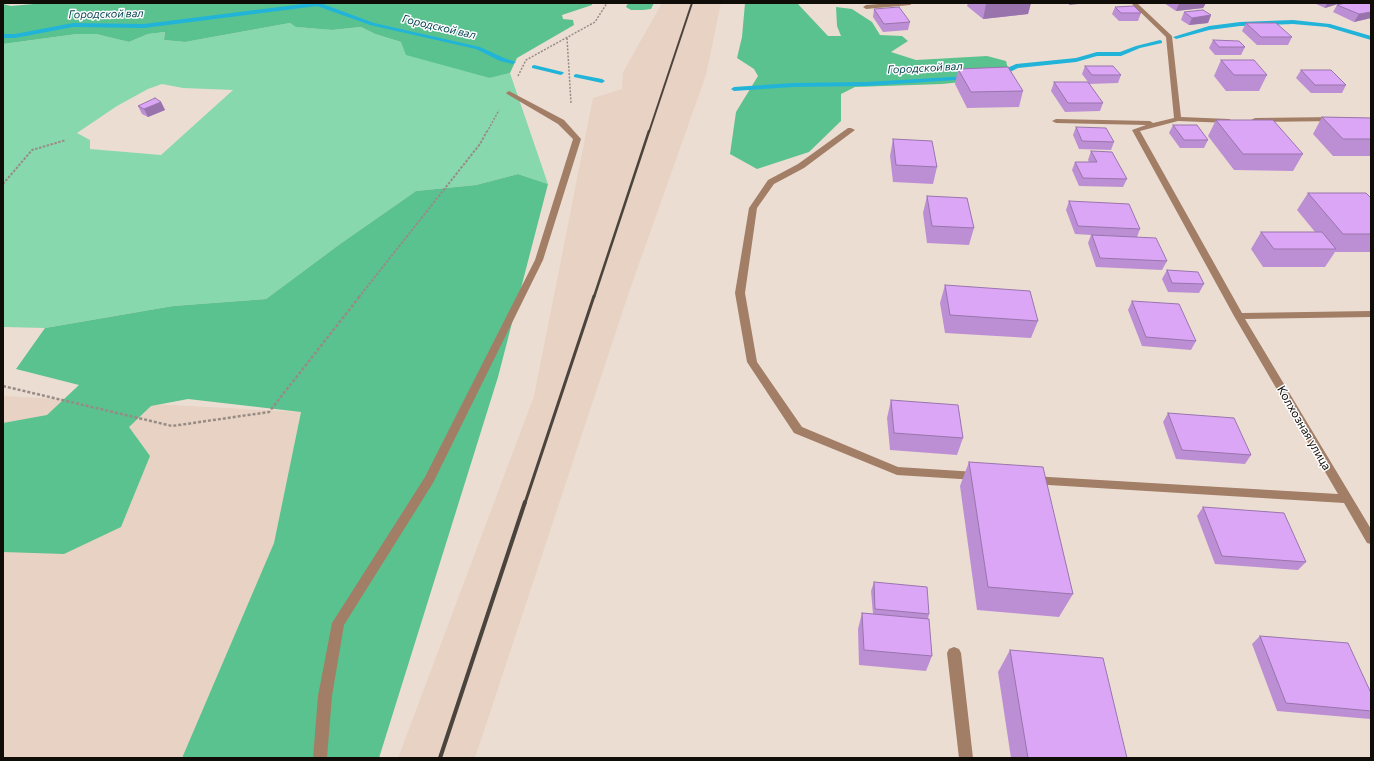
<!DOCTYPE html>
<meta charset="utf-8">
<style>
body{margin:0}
#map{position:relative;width:1374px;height:761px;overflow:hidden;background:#ecddd3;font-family:Commissioner,sans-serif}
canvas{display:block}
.frame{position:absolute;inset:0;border:4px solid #100c08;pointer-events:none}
</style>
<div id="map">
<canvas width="1374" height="761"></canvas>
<div class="frame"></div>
</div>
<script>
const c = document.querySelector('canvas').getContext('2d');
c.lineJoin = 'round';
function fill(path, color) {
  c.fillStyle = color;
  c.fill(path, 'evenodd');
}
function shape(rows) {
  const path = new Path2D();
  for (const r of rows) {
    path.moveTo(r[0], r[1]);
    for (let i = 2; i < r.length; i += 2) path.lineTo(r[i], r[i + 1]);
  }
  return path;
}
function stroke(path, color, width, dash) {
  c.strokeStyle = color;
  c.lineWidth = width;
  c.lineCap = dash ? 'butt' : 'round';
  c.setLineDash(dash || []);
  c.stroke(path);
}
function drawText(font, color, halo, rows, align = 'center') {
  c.font = font + ' Commissioner,sans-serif';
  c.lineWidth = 3;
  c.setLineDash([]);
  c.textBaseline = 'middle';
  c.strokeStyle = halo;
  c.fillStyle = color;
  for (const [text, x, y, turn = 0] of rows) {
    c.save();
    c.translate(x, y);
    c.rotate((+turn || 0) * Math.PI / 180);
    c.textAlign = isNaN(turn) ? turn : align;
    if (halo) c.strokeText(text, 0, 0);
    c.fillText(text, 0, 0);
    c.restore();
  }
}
fill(shape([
 [662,3,721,3,706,75,629,292,475,758,398,758,534,396,593,98,622,89,623,72],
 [3,396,301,412,274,543,182,758,3,758]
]), '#e8d2c3');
fill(shape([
 [290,23,297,27,332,30,361,27,375,34,401,42,490,78,510,73,548,184,518,174,476,185,416,191,340,244,266,299,173,306,45,328,3,327,3,44,77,34,96,34,129,42,148,34,165,32,164,40,185,42],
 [162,84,183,88,233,90,161,155,90,149,90,140,77,133,117,106,148,89]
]), '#88d8ad');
fill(shape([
 [45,3,592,3,592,5,562,15,563,19,573,20,574,25,517,58,510,73,490,78,406,55,401,42,375,34,361,27,332,30,296,27,290,23,185,42,164,40,165,32,148,34,129,42,96,34,77,34,3,44,3,4,11,6],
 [628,3,654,3,651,9,643,10,631,10,626,7],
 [745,3,797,3,828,36,841,36,837,26,836,7,852,9,872,22,880,35,902,36,908,41,891,52,916,60,987,56,1006,61,1010,77,942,84,855,87,841,94,841,121,809,152,757,169,730,154,736,112,758,76,754,69,737,58,742,37],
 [518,174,548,184,498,377,379,758,182,758,274,543,301,412,188,399,151,406,129,427,150,456,121,527,64,554,3,552,3,423,47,415,79,385,16,369,45,328,173,306,266,299,340,244,416,191,476,185]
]), '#5ac28f');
fill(shape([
 [311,3,320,3,374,23,480,47,504,58,516,62,513,64,500,61,476,49,370,25,317,6,144,28,73,27,15,38,3,38,3,34,15,34,73,23,144,24,311,3],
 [1293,20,1330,24,1371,36,1371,40,1327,27,1293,24,1240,26,1209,30,1176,39,1173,37,1209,26,1240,22,1293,20],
 [1160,40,1162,41,1162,43,1140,48,1121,56,1097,56,1076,62,1018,68,1008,73,997,76,994,74,1016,64,1076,58,1097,52,1120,52,1136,46,1160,40],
 [534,65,563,72,564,73,561,75,532,68,532,66,534,65],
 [576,74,602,79,605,81,602,83,574,77,574,75,576,74],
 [969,76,971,77,971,79,866,86,793,87,734,91,731,89,734,87,793,83,866,82,969,76]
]), '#21b4d8');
stroke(shape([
 [567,38,571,103],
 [518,76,526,60,595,22,607,3],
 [487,132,499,110]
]), '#978c85', 1.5, [2, 1.5]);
stroke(shape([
 [3,184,32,150,66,140],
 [359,297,480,144,487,131]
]), '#978c85', 2, [2.5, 1.5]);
stroke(shape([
 [3,386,172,426,269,412,360,296]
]), '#978c85', 2.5, [3, 2]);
fill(shape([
 [891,3,913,3,910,5,866,9,863,7,866,5,891,3],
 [1131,3,1137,3,1172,36,1181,117,1229,119,1233,121,1229,123,1178,121,1140,131,1242,313,1371,311,1371,317,1245,319,1371,529,1371,544,1367,543,1344,503,1032,484,1028,483,1026,480,1028,477,1032,476,1338,494,1234,316,1132,130,1146,125,1056,123,1052,121,1056,119,1150,121,1153,123,1174,118,1166,37,1131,3],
 [509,91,564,120,581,139,543,260,433,483,344,625,332,696,327,758,313,758,318,696,332,623,425,477,535,260,573,139,558,124,507,94,506,93,509,91],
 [1335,117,1339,119,1338,121,1255,122,1251,120,1255,118,1335,117],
 [848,128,851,128,855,130,804,168,774,184,757,208,745,293,757,362,802,427,898,467,976,472,980,473,982,476,980,479,976,480,897,475,794,433,747,362,735,293,749,208,768,180,798,164,848,128],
 [954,647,959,649,961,653,973,758,959,758,947,653,949,649,954,647]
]), '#a27e66');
stroke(shape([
 [649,132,692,3]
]), '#4b443e', 2);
stroke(shape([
 [594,297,649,131]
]), '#4b443e', 2.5);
stroke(shape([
 [525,503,594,296]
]), '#4b443e', 3);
stroke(shape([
 [440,758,525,502]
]), '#4b443e', 4);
fill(shape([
 [968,3,1031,3,1028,14,983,19,967,6],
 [1164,3,1206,3,1203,8,1176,11],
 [1314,3,1341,3,1325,8],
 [1371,4,1371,18,1354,22,1333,12,1337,5],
 [1115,7,1141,13,1138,21,1119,21,1112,14],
 [874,9,910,22,908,30,883,32,873,17],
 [1184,12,1211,15,1208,23,1189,25,1181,20],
 [1246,23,1292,37,1288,45,1257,45,1242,31],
 [1213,40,1245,47,1241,55,1215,55,1209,48],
 [1221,60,1267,75,1259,91,1226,91,1214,76],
 [1085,66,1121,75,1118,83,1089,84,1103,103,1100,111,1065,112,1051,91,1054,82,1088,82,1082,74],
 [958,69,1023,91,1019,107,967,108,955,84],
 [1301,70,1346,85,1342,93,1311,93,1296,78],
 [161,102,165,110,148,117,142,114,138,106],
 [1322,117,1371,118,1371,156,1333,156,1313,134],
 [1216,120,1303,154,1293,171,1234,170,1208,136],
 [1173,125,1208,140,1204,148,1180,148,1169,133],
 [1076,127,1114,142,1111,150,1079,149,1073,135],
 [893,139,937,167,933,184,893,182,890,156],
 [1091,151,1127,179,1123,187,1079,186,1072,170,1075,162,1089,162,1088,160],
 [1308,193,1371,198,1371,252,1335,252,1325,267,1263,267,1251,249,1261,232,1315,232,1297,210],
 [927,196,974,228,969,245,927,243,923,213],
 [1069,201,1140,229,1137,237,1167,261,1162,270,1096,267,1088,243,1091,235,1075,234,1066,210],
 [1167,270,1204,284,1199,293,1168,292,1162,279],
 [945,285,1038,321,1031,338,945,333,940,303],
 [1132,301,1196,341,1191,350,1142,346,1128,310],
 [891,400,963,438,957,455,890,450,887,418],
 [1168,413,1251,455,1245,464,1176,459,1163,422],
 [969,462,1073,594,1059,617,977,610,960,486],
 [1203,507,1306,562,1298,570,1215,564,1197,516],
 [874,582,929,614,928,619,932,656,926,671,859,665,858,629,862,613,873,614,871,591],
 [1260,636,1371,693,1371,718,1370,719,1277,711,1252,644],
 [1010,650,1127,758,1011,758,998,672]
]), '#bc8fd4');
fill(shape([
 [998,3,1031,3,1028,14,983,19,986,4],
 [1070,3,1088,3,1069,5],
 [1185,3,1206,3,1203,8,1176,11,1179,4],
 [1327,3,1341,3,1325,8],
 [1371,12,1371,18,1354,22,1359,14],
 [1211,15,1208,23,1189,25,1192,18],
 [161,102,165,110,148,117,144,109]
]), '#9974ac');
const building = shape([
 [985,3,998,3,986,4,985,3],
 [1345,3,1368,3,1371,4,1371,12,1359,14,1337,5,1345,3],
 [1134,6,1141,13,1121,13,1115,7,1134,6],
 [899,7,910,22,884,24,874,9,899,7],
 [1203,10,1211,15,1192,18,1184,12,1203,10],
 [1246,23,1276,23,1292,37,1261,37,1246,23],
 [1213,40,1239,41,1245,47,1219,47,1213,40],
 [1221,60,1254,60,1267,75,1234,75,1221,60],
 [1085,66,1113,66,1121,75,1092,75,1085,66],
 [1008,67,1023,91,971,92,958,69,1008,67],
 [1301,70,1331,70,1346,85,1315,85,1301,70],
 [1054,82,1088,82,1103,103,1068,103,1054,82],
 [155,98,161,102,144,109,138,106,155,98],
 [1322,117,1371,118,1371,139,1343,139,1322,117],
 [1216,120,1273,120,1303,154,1243,154,1216,120],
 [1173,125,1197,125,1208,140,1184,140,1173,125],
 [1076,127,1106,128,1114,142,1082,141,1076,127],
 [893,139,932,141,937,167,896,165,893,139],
 [1091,151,1112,152,1127,179,1083,178,1075,162,1097,162,1091,151],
 [1308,193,1366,193,1371,198,1371,234,1343,234,1308,193],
 [927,196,967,198,974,228,932,226,927,196],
 [1069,201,1129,204,1140,229,1078,226,1069,201],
 [1261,232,1322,232,1336,249,1274,249,1261,232],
 [1092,235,1156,238,1167,261,1100,258,1092,235],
 [1167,270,1198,272,1204,284,1172,283,1167,270],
 [945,285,1030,291,1038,321,950,315,945,285],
 [1132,301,1179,304,1196,341,1146,337,1132,301],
 [891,400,958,405,963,438,894,433,891,400],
 [1168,413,1234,418,1251,455,1182,450,1168,413],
 [969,462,1043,467,1073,594,988,587,969,462],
 [1203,507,1284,513,1306,562,1222,556,1203,507],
 [874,582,927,587,929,614,875,609,874,582],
 [862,613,929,619,932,656,864,650,862,613],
 [1260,636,1348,643,1371,693,1371,711,1286,703,1260,636],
 [1010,650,1103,658,1127,758,1028,758,1010,650]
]);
fill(building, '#dba6f6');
stroke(building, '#9974ac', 1);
drawText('italic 11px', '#074352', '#fff', [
 ["Городской вал",106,14,-1],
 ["Городской вал",439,27,13],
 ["Городской вал",925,68,-3]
]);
drawText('12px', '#100c08', '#fff', [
 ["Колхозная улица",1304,428,60]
]);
</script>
